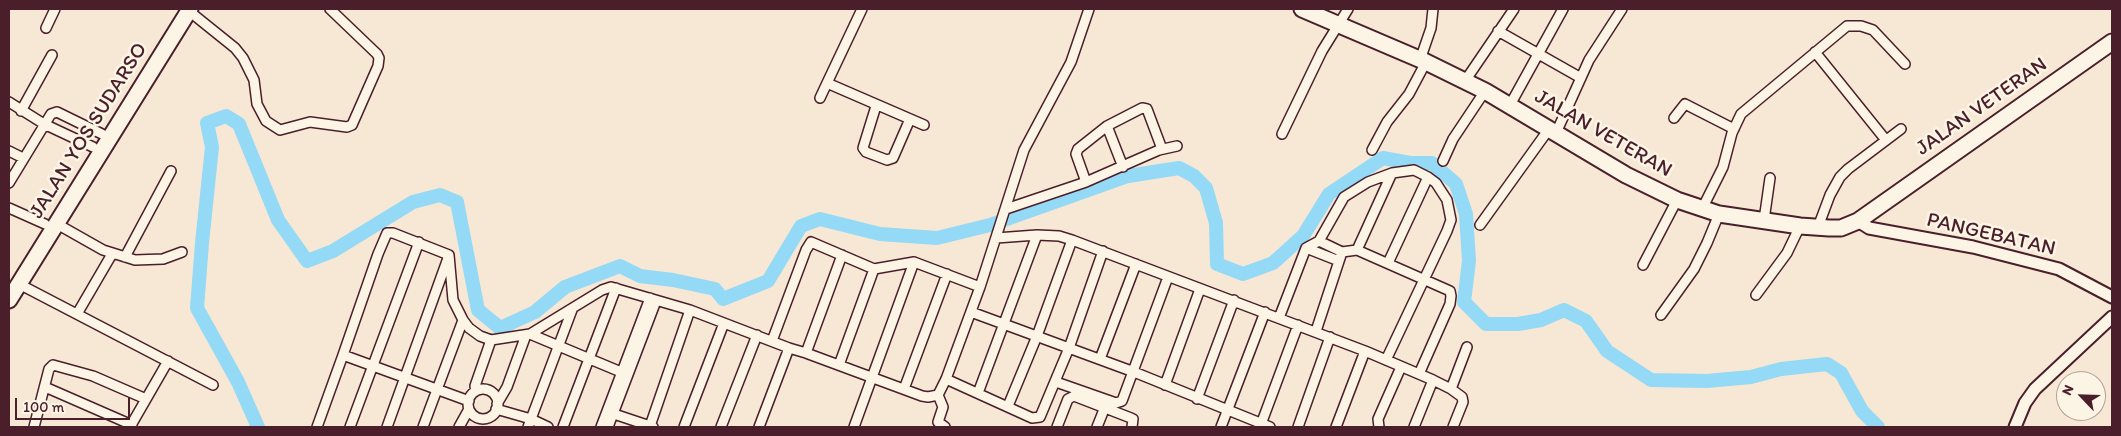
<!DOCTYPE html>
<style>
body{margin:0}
#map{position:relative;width:2121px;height:436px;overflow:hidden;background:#f6e8d4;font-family:Itim,sans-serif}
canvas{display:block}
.frame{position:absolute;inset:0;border:10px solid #4a1f2b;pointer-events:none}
.north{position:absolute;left:2056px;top:371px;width:50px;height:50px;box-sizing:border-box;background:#fcf5e5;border:1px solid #b59f9b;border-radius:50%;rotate:294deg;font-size:14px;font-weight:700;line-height:20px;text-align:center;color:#4a1f2b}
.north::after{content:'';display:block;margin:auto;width:18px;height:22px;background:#4a1f2b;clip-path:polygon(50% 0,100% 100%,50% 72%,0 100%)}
.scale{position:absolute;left:15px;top:398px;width:115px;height:22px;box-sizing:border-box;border:2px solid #4a1f2b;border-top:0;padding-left:6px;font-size:15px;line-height:18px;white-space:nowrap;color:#4a1f2b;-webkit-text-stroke:4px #fcf5e5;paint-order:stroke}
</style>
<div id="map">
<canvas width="2121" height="436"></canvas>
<div class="frame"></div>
<div class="north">N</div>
<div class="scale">100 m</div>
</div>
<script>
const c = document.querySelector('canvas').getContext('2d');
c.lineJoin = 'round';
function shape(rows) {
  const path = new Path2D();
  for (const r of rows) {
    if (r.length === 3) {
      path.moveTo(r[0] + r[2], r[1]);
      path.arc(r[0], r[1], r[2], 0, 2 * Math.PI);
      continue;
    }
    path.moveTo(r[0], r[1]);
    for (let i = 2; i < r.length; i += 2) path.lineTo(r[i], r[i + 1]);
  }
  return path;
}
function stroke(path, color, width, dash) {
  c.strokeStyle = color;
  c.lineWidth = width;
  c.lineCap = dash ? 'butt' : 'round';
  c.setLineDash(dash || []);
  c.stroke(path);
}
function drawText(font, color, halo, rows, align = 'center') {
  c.font = font + ' Itim,sans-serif';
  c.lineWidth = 5;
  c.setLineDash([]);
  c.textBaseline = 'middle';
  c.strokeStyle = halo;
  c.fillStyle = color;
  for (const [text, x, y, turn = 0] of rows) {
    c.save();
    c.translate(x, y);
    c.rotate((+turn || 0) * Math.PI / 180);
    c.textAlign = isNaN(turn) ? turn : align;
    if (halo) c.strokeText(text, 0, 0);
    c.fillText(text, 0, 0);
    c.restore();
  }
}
stroke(shape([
 [258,427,238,382,197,308,202,243,212,147,207,123,226,116,239,124,278,220,307,261,333,251,413,202,440,195,457,202,478,310,500,328,535,312,565,287,620,266,640,276,673,280,715,289,723,299,768,281,801,226,820,219,880,234,937,238,990,225,1128,176,1179,168,1194,176,1206,188,1216,223,1217,264,1243,274,1273,263,1303,236,1329,194,1383,158,1410,163,1432,163,1456,184,1466,214,1469,261,1464,302,1486,324,1518,324,1541,320,1564,310,1586,321,1607,351,1651,380,1707,381,1751,377,1781,369,1827,364,1841,373,1862,411,1878,427]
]), '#94d9f5', 14);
const minor = shape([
 [189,11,235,48,243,58,254,80,257,104,266,121,280,130,310,122,347,127,352,125,378,66,379,58,377,54,330,9],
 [46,28,55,9],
 [1498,31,1581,78],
 [1815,52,1885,139],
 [1420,60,1431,28,1433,9],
 [1465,81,1514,9],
 [827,83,862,9],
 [820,98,827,83,924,125],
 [9,102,44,124,93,147],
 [1510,105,1563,9],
 [876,106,863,148,866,152,887,160,893,158,910,119],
 [21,111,52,55],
 [1674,118,1685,104,1734,129],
 [1107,126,1123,167],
 [1556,133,1589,60,1622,9],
 [1282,134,1322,51,1348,9],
 [1372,150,1387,122,1409,94,1426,62],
 [9,151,23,158],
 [1443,161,1453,139,1485,91],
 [1086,182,1076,154,1078,149,1107,126,1142,108,1147,109,1162,149],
 [9,183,51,114,57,112,102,134],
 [9,208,45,224],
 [1006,209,1086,182,1159,150,1177,146],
 [1702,209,1723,167,1732,133,1741,114,1847,26,1861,26,1873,30,1905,64],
 [1764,220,1770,178],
 [57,224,103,250,135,260,163,259,182,252],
 [1480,225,1549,129],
 [1818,227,1830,195,1840,177,1848,169,1901,129],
 [996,238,1037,235,1059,236,1072,240,1365,351,1336,427],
 [1319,241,1342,252],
 [1306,248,1339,261],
 [1357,250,1392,173],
 [125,257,171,171],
 [1643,265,1677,200],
 [19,284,213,385],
 [1756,295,1787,253,1800,226],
 [971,312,1134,372,1270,427],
 [77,314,112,254],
 [1661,315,1694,269,1707,243,1719,214],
 [1279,318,1306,248,1319,241,1344,197,1368,182,1392,173,1414,170,1428,177,1388,263],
 [1316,331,1342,252,1357,250,1450,291,1451,296,1450,304,1419,374],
 [530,334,621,372],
 [772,341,806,250,811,242,874,269,914,262,980,287],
 [1365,351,1433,380,1414,427],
 [806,353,842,255],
 [1100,359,1136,264],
 [1386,360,1447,231,1451,220,1447,200,1436,183,1428,177],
 [839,365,874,269],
 [946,379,1032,418,1040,417,1069,348,1103,251],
 [1433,380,1451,389,1462,397,1463,402,1453,427],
 [1056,382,1116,403,1122,401,1168,277],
 [1165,385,1200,289],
 [45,387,132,425],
 [904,389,947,274],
 [1451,389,1467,347],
 [483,404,15],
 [476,391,475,386,491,340],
 [978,393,1037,235],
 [938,395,943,407,938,422,945,427],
 [1197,399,1234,300],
 [469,401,343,355,378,254,387,233,393,233,449,255,453,300,463,320,469,328,480,336,491,340,530,334,602,290,611,287,690,310,789,348,806,353,922,396,928,397,938,395,946,379,980,287,1024,150,1071,62,1089,9],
 [497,404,507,387,526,335],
 [1008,406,1037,336,1072,240],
 [496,409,531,419,548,427],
 [608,412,653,427],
 [650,426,690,310],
 [34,427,49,369,53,365,93,376,146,399],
 [130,427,168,361],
 [317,427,343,355],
 [350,427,419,242],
 [387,427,448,258],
 [423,427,463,320],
 [459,427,469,409],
 [528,427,572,310],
 [563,427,616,288],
 [601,427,650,298],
 [608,427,656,301],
 [684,427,724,323],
 [721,427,757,335],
 [759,427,789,348],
 [854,427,914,262],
 [1057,427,1068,399,1074,396,1131,418,1133,419,1132,427],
 [1097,427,1105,407],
 [1221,427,1265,312],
 [1260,427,1298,325],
 [1298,427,1330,337],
 [1379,427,1378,419,1401,367]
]);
const tertiary = shape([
 [1858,221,1869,228,1973,247,2059,269,2112,297],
 [2015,427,2025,403,2035,389,2112,317]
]);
const trunk = shape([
 [1302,9,1426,62,1485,91,1626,175,1677,200,1719,214,1800,226,1829,228,1841,228,1858,221,2112,42],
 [9,300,190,9]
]);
stroke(minor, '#4a1f2b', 12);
stroke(tertiary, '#4a1f2b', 15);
stroke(trunk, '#4a1f2b', 19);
stroke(minor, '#fcf5e5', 9);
stroke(tertiary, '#fcf5e5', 11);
stroke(trunk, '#fcf5e5', 15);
drawText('21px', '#4a1f2b', '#fcf5e5', [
 ["JALAN VETERAN",1982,107,-35],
 ["JALAN YOS SUDARSO",89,131,-58],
 ["JALAN VETERAN",1603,134,30],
 ["PANGEBATAN",1991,235,13]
]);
</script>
